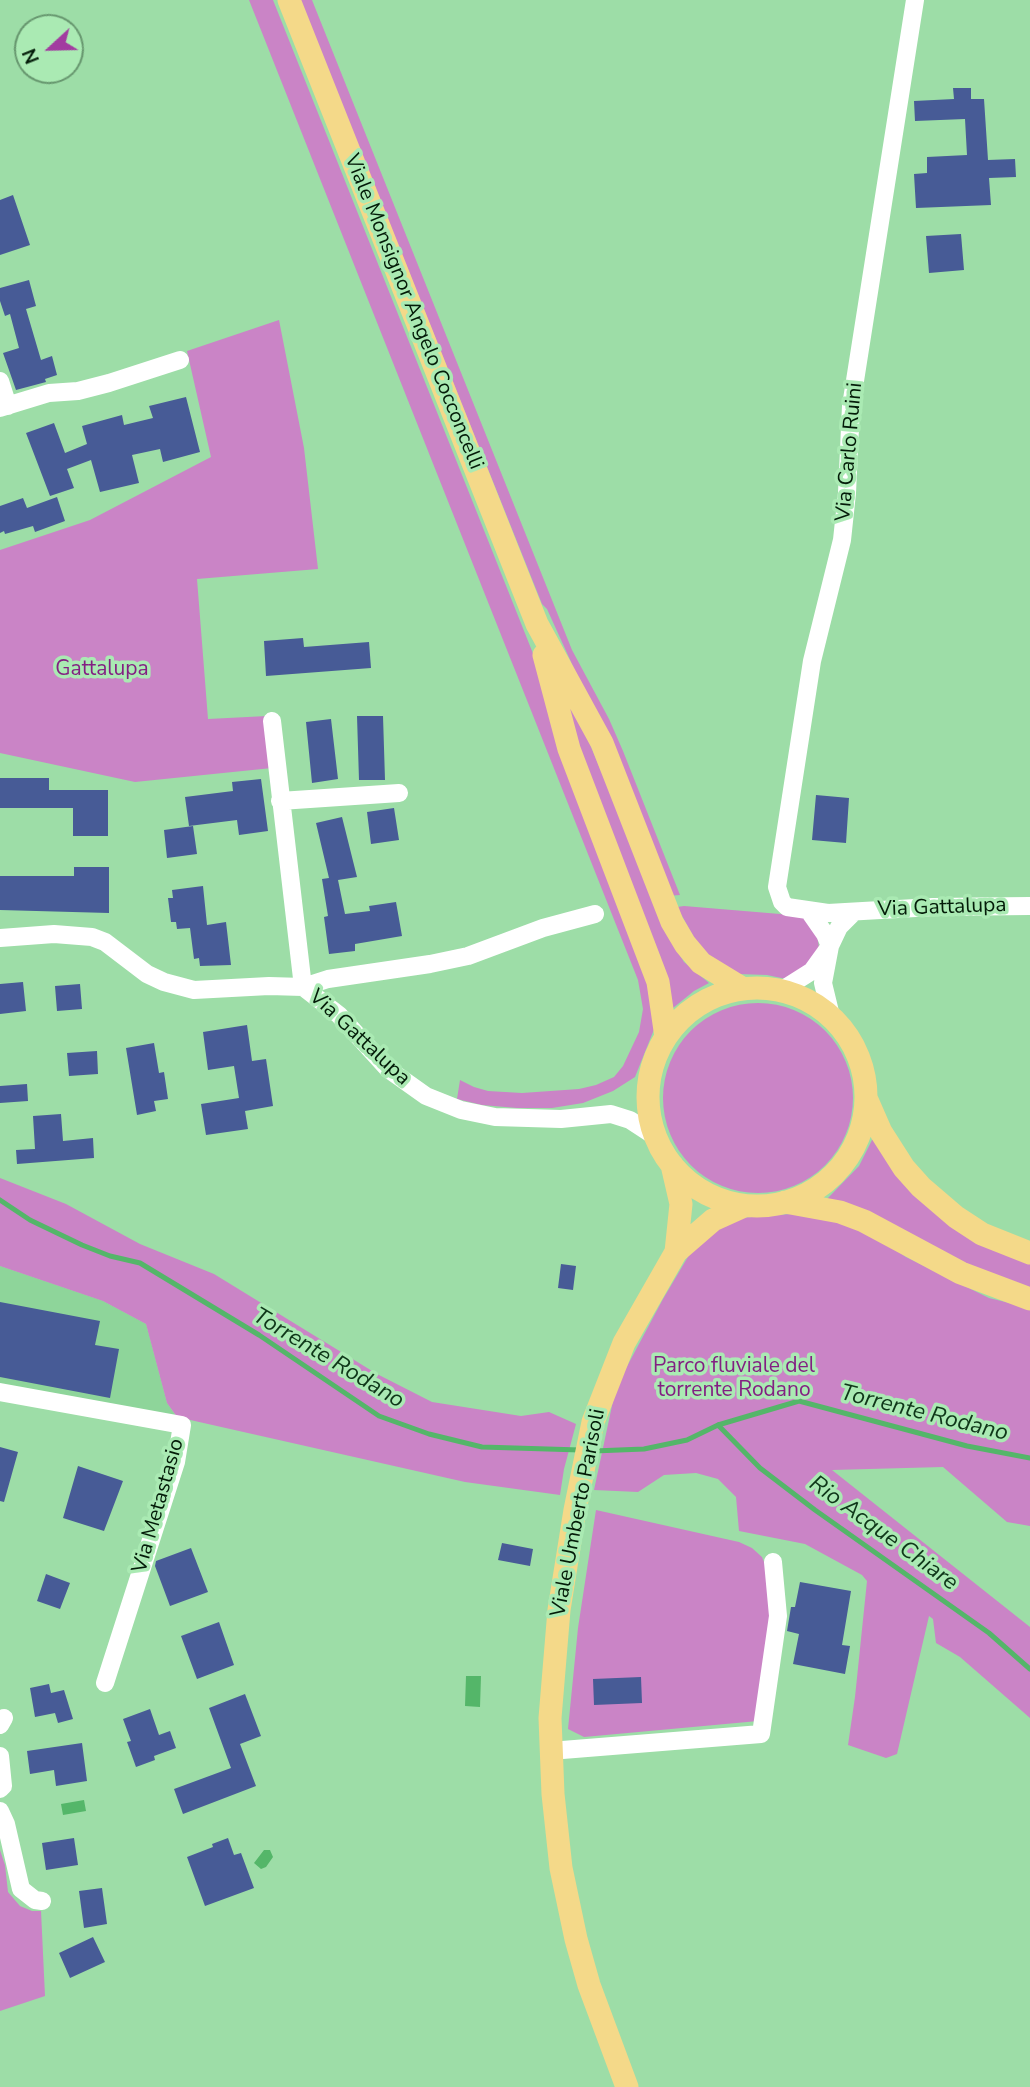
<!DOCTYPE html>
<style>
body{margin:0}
#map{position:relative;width:1030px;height:2087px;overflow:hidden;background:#9ddda7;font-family:"Nunito Sans",sans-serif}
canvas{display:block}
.north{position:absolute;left:14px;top:14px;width:70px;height:70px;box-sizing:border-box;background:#aaeab3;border:2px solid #67976f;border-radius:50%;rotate:248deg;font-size:19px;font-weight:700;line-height:28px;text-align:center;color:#031b08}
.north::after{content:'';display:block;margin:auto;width:24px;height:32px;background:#a23ca0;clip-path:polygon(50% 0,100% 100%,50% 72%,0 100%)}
</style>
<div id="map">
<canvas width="1030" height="2087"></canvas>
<div class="north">N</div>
</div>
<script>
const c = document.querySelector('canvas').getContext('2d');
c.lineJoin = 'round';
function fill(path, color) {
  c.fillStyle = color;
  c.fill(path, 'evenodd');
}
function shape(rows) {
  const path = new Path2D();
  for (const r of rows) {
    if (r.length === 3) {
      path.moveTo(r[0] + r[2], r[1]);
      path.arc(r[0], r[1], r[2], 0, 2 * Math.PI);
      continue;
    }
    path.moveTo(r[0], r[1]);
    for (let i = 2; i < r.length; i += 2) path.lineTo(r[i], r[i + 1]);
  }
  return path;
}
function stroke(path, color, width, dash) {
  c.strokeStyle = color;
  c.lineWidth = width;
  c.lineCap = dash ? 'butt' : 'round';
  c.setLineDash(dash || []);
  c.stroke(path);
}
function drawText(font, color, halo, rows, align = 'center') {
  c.font = font + ' "Nunito Sans",sans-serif';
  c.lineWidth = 7;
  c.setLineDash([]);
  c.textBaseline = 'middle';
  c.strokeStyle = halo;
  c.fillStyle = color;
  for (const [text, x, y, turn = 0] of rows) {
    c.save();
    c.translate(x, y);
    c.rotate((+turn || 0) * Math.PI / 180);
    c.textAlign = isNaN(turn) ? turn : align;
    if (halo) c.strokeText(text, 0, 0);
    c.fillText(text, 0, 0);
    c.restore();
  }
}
fill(shape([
 [0,1266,103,1301,146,1324,167,1403,182,1425,0,1392]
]), '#8ed59a');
fill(shape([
 [249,0,273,0,536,661,655,997,657,1022,635,1077,613,1091,583,1103,552,1108,517,1108,482,1105,457,1099,460,1080,474,1087,488,1091,522,1093,579,1089,596,1085,614,1077,623,1066,639,1032,643,1009,638,980],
 [300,0,312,0,572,650,609,719,623,751,680,895,667,896,611,750,547,609,542,604],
 [279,320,304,448,318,569,197,579,208,719,267,716,272,768,135,782,0,753,0,550,90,520,211,457,187,351],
 [566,699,587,737,671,941,684,962,709,983,694,991,673,1008,660,956,579,752],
 [684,906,804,916,817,934,819,948,813,960,786,979,767,975,738,974,701,950,677,907],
 [758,1098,95],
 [873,1138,899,1178,1030,1263,1030,1291,998,1279,827,1199,859,1166],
 [0,1178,66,1204,140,1244,214,1274,377,1374,432,1402,521,1416,549,1412,576,1424,564,1469,560,1495,465,1482,177,1417,167,1403,146,1324,103,1301,0,1266],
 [791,1214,821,1217,868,1231,906,1257,989,1298,1030,1308,1030,1526,1007,1522,943,1467,832,1470,1030,1627,1030,1718,960,1657,936,1643,933,1619,929,1616,897,1754,886,1758,848,1745,855,1697,867,1581,862,1575,805,1544,739,1531,736,1497,718,1479,696,1473,664,1475,638,1492,594,1490,616,1387,663,1299,692,1250,713,1229,739,1218],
 [596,1510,739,1542,752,1548,762,1557,766,1567,772,1615,758,1721,584,1737,568,1729,578,1628],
 [0,1850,5,1865,8,1892,20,1906,32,1911,41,1911,45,1996,0,2011]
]), '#ca84c6');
fill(shape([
 [466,1676,481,1676,480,1707,465,1706],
 [84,1800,86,1811,63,1815,61,1804],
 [264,1850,270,1850,273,1857,266,1867,261,1869,254,1863]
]), '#54b669');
stroke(shape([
 [0,1200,30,1220,82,1245,110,1256,140,1263,259,1335,379,1416,429,1434,482,1447,580,1450],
 [718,1425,760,1468,815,1510,989,1633,1030,1669],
 [594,1451,644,1449,687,1440,718,1425,799,1401,967,1446,1030,1458]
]), '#54b669', 5);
fill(shape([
 [953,88,971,88,971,99,984,99,988,160,1015,159,1016,177,989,178,991,205,916,208,914,174,927,173,927,157,967,155,965,119,915,121,914,101,954,99],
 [13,195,30,245,0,255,0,200],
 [961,234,964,270,929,273,926,236],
 [29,280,36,306,26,309,41,360,52,356,57,375,45,379,46,382,16,390,3,353,19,348,10,314,5,316,0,301,0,288],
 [186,397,200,452,163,462,160,449,132,455,139,483,100,492,91,460,67,469,74,488,50,496,26,433,54,423,65,453,87,444,82,426,122,415,124,425,153,418,149,406],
 [57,497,65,521,35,532,33,526,5,534,4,531,0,533,0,506,23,498,27,508],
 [303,638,304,647,369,642,371,668,266,676,264,641],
 [357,716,383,716,385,780,359,780],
 [331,719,338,779,312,783,306,722],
 [0,778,49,778,49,790,108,790,108,836,73,836,73,808,0,808],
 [261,779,268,831,239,835,237,820,189,826,185,797,233,791,232,782],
 [816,795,849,798,846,843,812,840],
 [394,808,399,840,371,844,367,812],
 [342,817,357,877,338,880,345,914,370,911,369,906,396,902,402,936,355,944,355,951,329,954,324,917,328,916,322,879,329,878,316,823],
 [193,826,197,854,167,858,164,830],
 [74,867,109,867,109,913,0,910,0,876,74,876],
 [203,886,207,925,226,922,231,965,200,966,199,958,194,959,190,928,177,929,176,922,171,922,168,898,173,898,172,890],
 [23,982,26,1011,0,1014,0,984],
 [80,984,82,1009,57,1011,55,986],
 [247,1025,252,1061,266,1059,273,1106,245,1111,248,1129,206,1135,201,1104,239,1098,234,1066,208,1070,203,1032],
 [154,1043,159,1073,164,1072,168,1099,154,1101,156,1111,137,1115,126,1048],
 [97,1051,98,1074,69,1076,67,1053],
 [27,1084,28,1101,0,1103,0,1086],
 [61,1114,63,1141,93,1138,94,1158,17,1164,16,1150,35,1149,33,1116],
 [561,1264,576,1266,573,1290,558,1288],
 [0,1302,100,1321,95,1345,119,1349,110,1398,0,1377],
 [0,1447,18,1452,4,1502,0,1501],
 [78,1466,123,1481,104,1531,63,1518],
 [502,1543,533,1549,530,1566,498,1560],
 [191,1548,208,1592,170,1606,155,1566,156,1561],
 [46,1574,70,1583,60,1609,37,1601],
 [800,1582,851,1591,842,1645,850,1646,845,1674,793,1664,799,1634,787,1631,791,1607,795,1607],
 [219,1622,234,1665,197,1679,181,1636],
 [641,1677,642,1703,594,1705,593,1679],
 [49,1684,51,1693,64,1690,73,1719,58,1723,55,1713,35,1717,30,1688],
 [245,1694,261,1736,240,1744,256,1786,183,1814,174,1789,231,1768,209,1708],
 [150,1709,159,1735,170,1731,176,1748,154,1756,155,1760,136,1767,127,1742,131,1741,123,1719],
 [82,1743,87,1781,56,1786,54,1770,30,1774,27,1751],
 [74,1838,78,1865,46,1870,42,1843],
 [228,1838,234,1855,241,1853,254,1888,205,1906,187,1857,213,1847,212,1844],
 [102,1888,107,1924,84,1928,79,1891],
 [93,1937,105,1962,70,1978,59,1953]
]), '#475b96');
stroke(shape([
 [915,0,851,406,847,493,842,540,812,661,777,887,782,902,787,907,828,913,933,907,1030,906],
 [0,381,8,406],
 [0,408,49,393,78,391,109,383,180,360],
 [272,721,303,987,328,979,430,964,468,956,543,928,595,914],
 [280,801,399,793],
 [809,911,825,934,830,946,823,983,831,1016],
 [0,938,54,934,92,937,105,942,147,974,164,982,194,990,269,986,303,987,339,1015,388,1069,426,1096,461,1110,495,1117,561,1119,611,1114,630,1120,656,1137],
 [782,990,812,971,830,946,839,927,854,912],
 [0,1392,182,1425,176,1462,105,1683],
 [0,1725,4,1718],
 [550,1751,761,1734,778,1616,773,1562],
 [0,1756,3,1786,0,1789],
 [0,1811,6,1824,21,1889,35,1900,42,1901]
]), '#fff', 18);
stroke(shape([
 [289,0,537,624,602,743,672,922,685,944,701,963,742,988],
 [544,655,569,749,658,982,666,1037],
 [757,1097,109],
 [867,1100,881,1132,904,1168,921,1187,956,1217,982,1234,1030,1253],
 [672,1165,681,1204,676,1252],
 [785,1202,840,1212,864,1221,961,1273,1030,1299],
 [627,2087,589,1985,576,1939,561,1868,553,1794,550,1718,559,1610,575,1510,593,1422,624,1343,676,1252,713,1220,744,1206]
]), '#f4d989', 23);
drawText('21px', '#031b08', '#aaeab3', [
 ["Viale Monsignor Angelo Cocconcelli",413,312,68],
 ["Via Carlo Ruini",850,452,-85],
 ["Via Gattalupa",942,908,-2],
 ["Via Gattalupa",359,1038,43],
 ["Via Metastasio",159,1506,-74],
 ["Viale Umberto Parisoli",579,1513,-79]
]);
drawText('21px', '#831f82', '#aaeab3', [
 ["Gattalupa",102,670],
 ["Parco fluviale del",734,1367],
 ["torrente Rodano",734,1391]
]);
drawText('italic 23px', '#0f3719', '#aaeab3', [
 ["Torrente Rodano",328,1359,31],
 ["Torrente Rodano",924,1414,14],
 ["Rio Acque Chiare",883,1534,36]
]);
</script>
